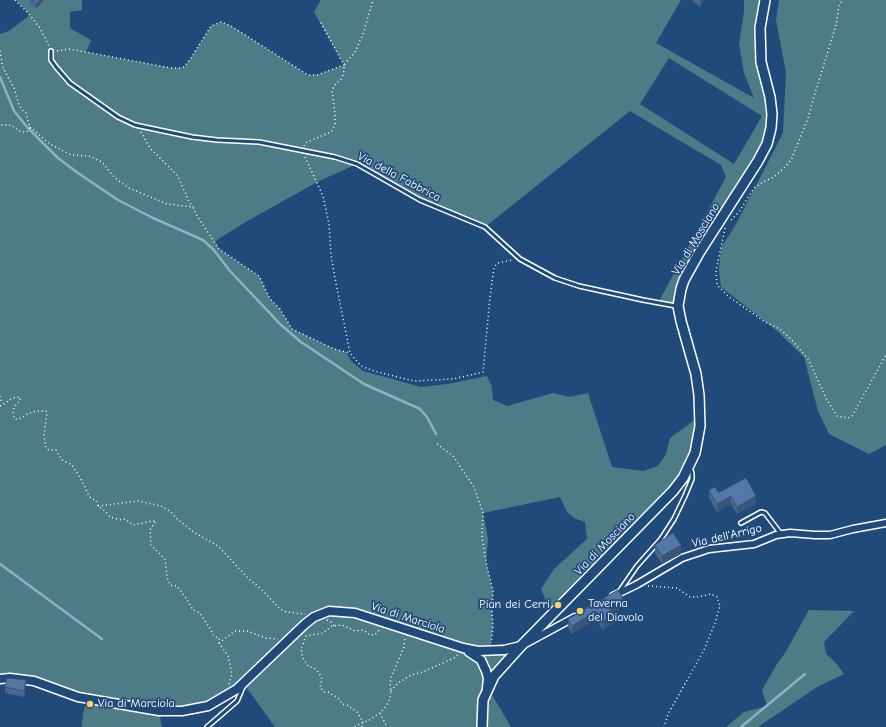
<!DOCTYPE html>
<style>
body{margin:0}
canvas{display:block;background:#1f4a7a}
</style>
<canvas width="886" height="727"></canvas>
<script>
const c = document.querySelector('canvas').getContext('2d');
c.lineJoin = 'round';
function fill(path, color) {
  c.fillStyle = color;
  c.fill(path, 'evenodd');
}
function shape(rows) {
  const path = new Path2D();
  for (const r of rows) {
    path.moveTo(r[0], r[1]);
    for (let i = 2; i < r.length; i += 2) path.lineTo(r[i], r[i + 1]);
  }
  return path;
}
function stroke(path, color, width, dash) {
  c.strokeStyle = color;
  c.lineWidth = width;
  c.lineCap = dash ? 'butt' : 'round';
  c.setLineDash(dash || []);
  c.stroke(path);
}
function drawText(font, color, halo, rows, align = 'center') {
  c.font = font + ' "Comic Neue",sans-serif';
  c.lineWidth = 3.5;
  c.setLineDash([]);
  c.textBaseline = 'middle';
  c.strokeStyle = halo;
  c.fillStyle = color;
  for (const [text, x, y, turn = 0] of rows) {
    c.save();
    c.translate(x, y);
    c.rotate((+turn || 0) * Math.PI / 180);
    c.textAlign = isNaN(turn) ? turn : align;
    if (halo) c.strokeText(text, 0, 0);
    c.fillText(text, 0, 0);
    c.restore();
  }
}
fill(shape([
 [16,0,82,0,82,10,70,12,70,28,91,40,86,52,171,68,179,68,184,67,191,58,211,26,221,22,231,26,308,75,317,75,344,65,314,12,321,0,681,0,656,43,754,98,744,73,739,44,744,11,744,0,765,0,760,28,770,97,767,144,699,253,678,306,658,303,726,177,721,165,630,111,485,227,420,200,357,164,319,181,249,220,215,241,219,249,259,276,270,299,280,309,292,329,334,349,346,352,351,361,363,371,421,387,448,384,487,376,492,387,493,400,507,406,553,393,570,397,588,393,612,467,643,471,658,466,666,454,670,438,700,416,700,426,683,478,552,615,541,589,554,569,587,539,585,522,574,518,567,512,560,497,483,513,488,539,486,562,493,591,492,611,493,627,490,651,521,646,488,688,511,727,275,727,244,684,208,706,159,711,162,727,82,727,83,714,87,699,34,681,0,679,0,34,9,31,30,15],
 [669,58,762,116,734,164,640,104],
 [779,0,886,0,886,445,869,454,829,434,818,411,804,357,776,330,721,287,719,270,721,248,735,226,783,133,786,73,776,20],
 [809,610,854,611,824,642,826,654,836,663,844,674,817,687,758,727,726,727,744,712,767,706,762,690,777,664,785,653]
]), '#4e7c86');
stroke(shape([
 [0,77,14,111,27,127,58,158,78,173,118,200,153,218,203,240,213,249,230,271,281,325,301,342,364,384,420,409,427,417,436,434],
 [0,564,102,639],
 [741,727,805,674]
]), '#8fb1c5', 2.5);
const service = shape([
 [51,51,51,60,56,67,70,83,118,117,135,125,192,137,217,140,259,142,335,157,357,164,420,200,485,227,520,259,555,278,579,286,643,300,676,306],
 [741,523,761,512,765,513,781,534],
 [619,592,637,566,661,539,674,519,685,496,692,479,692,473,690,468],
 [207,727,237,701,243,687]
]);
const minor = shape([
 [613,596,636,585,682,558,709,549,754,544,776,535,790,533,815,535,830,535,853,529,886,523],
 [527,643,575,617]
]);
const tertiary = shape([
 [469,652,481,660,486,671,488,678,487,688],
 [0,679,10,678,34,681,78,697,159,711,182,711,208,706,237,689,305,624,314,617,329,611,355,613,463,648,478,651,504,650,521,646]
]);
const secondary = shape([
 [482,727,483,700,494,676,521,646,673,491,683,478,695,453,700,426,699,395,696,374,681,321,678,306,681,289,684,280,699,253,758,161,767,144,771,128,772,114,770,97,761,62,760,28,765,0]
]);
stroke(service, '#fff', 6);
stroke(minor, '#fff', 9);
stroke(tertiary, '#fff', 11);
stroke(secondary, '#fff', 12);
stroke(shape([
 [15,0,28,13,40,28,49,46],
 [0,51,3,68,14,88,19,105,23,111,26,113,30,128,27,132,25,132,19,131,11,125,0,125],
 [57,51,69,49,86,52,171,68,179,68,184,67,191,58,211,26,221,22,231,26,308,75,317,75,344,65,320,21],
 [30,127,50,144,71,155,89,156,102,162,115,178,129,188,167,204,193,207,197,216,219,249,259,276,270,299,280,309,292,329,334,349,350,353],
 [141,132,150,148,177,175,186,194,188,200,193,207],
 [304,146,307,142,331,132,335,125,335,114,332,91,334,86,342,78,344,71,344,65,355,52,363,34,373,0],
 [305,157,323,196,329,224,331,255,335,278,350,353,361,366,374,371,414,381,453,379,483,372,490,297,494,267,498,263,512,260],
 [731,220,739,212,754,188,763,182,774,177,786,166,792,158,808,118,813,100,836,25,839,6,842,0],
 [725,228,716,271,717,285,729,297,765,322,780,329,791,339,808,359,827,400,837,416,848,418,852,416,886,355],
 [0,396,1,400,0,402],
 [0,406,13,398,20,397,20,401,14,407,13,414,15,419,19,419,29,413,37,411,46,411,47,413,44,435,46,448,49,450,56,450,62,460,72,465,82,481,89,496,92,499,96,500,98,506,105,511,110,517,121,520,125,519,133,525,152,521,156,521,150,530,151,545,165,559,167,577,170,585,177,586,186,598,193,610,200,613,209,627,211,629,212,633,215,637,219,638,219,643,228,656,229,660,232,674,229,684],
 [437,444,453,456,474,487,483,513,482,536,486,562,493,591,492,611,493,627,491,643],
 [98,506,138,501,161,506,171,512,176,518,195,533,218,546,249,579,262,590,280,609,286,612,305,614],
 [648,586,677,588,690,597,698,597,711,594,717,597,720,606,715,623,704,650,668,714,664,727],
 [327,620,331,622,334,626],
 [219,643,235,631,247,631,266,638,278,639],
 [391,691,397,684,411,675,423,672,456,657,458,654],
 [380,713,387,727],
 [355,727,363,722,368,721,380,713,386,706,390,699,391,691,390,686,391,678,404,647,405,637],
 [362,727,363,722,357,712,347,705,342,704,338,698,328,692,324,692,320,687,322,679,319,673,316,669,308,666,303,658,301,649,306,636,323,633,332,626,342,625,355,631,363,630,370,635,375,635,380,629]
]), '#fff', 1.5, [1, 3]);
stroke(service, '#1f4a7a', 3);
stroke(minor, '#1f4a7a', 6);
stroke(tertiary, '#1f4a7a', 8);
stroke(secondary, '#1f4a7a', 9);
fill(shape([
 [30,0,44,0,36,9,30,4],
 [691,0,704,0,700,7],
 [709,490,718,492,756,504,737,514,731,504,717,512,709,498],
 [655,545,681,554,662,564,655,553],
 [618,590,623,606,612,613,613,624,603,630,596,619,572,634,568,627,568,619],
 [26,686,24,697,5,693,5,687]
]), '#486890');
fill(shape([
 [40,0,44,0,36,9,36,4],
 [700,0,704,0,700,7],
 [731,496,731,504,717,512,717,504],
 [756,496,756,504,737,514,737,507],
 [681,545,681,554,662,564,662,556],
 [623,598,623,606,608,615,608,607],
 [596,611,596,619,572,634,572,626],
 [613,615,613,624,603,630,603,622],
 [26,680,26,686,24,697,24,691]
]), '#3b5576');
const building = shape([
 [32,0,40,0,36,4,32,0],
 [746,478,756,496,737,507,731,496,717,504,709,490,715,487,718,492,720,492,746,478],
 [673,533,681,545,662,556,655,545,673,533],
 [618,590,623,598,608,607,613,615,603,622,596,611,572,626,568,619,618,590],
 [7,678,26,680,24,691,5,687,7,678]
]);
fill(building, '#5479a8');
stroke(building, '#3b5576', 1);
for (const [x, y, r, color] of [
 [558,605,4,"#ffd166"],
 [580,611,4,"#ffd166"],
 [90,704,4,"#ffd166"]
]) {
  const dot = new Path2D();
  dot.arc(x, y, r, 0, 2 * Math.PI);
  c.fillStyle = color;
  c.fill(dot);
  stroke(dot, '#1f4a7a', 1.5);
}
drawText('12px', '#fff', '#1f4a7a', [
 ["Via della Fabbrica",399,177,28],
 ["Via di Mosciano",696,239,-59],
 ["Via dell'Arrigo",727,536,-13],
 ["Via di Mosciano",605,544,-46],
 ["Via di Marciola",408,618,18]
]);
drawText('12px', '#fff', '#1f4a7a', [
 ["Taverna",588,604],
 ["del Diavolo",588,618],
 ["Pian dei Cerri",550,605,"right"],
 ["Via di Marciola",98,704]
], 'left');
</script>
